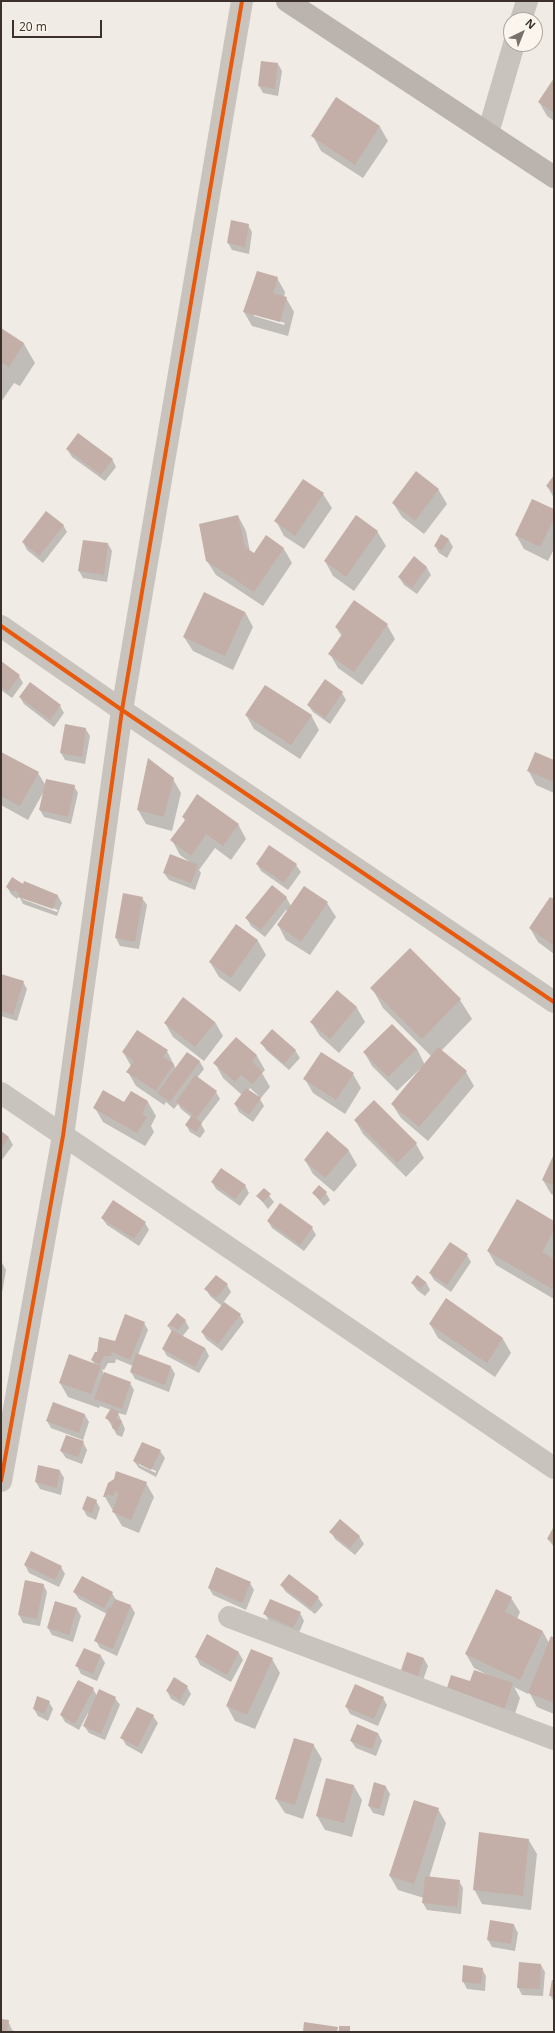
<!DOCTYPE html>
<style>
body{margin:0}
#map{position:relative;width:555px;height:2033px;overflow:hidden;background:#f0ebe5;font-family:"Open Sans",sans-serif}
canvas{display:block}
.frame{position:absolute;inset:0;border:2px solid #3b302b;pointer-events:none}
.north{position:absolute;left:503px;top:12px;width:40px;height:40px;box-sizing:border-box;background:#fbf5ee;border:1px solid #aea6a0;border-radius:50%;rotate:43deg;font-size:11px;font-weight:700;line-height:16px;text-align:center;color:#3b302b}
.north::after{content:'';display:block;margin:auto;width:14px;height:18px;background:#7a716c;clip-path:polygon(50% 0,100% 100%,50% 72%,0 100%)}
.scale{position:absolute;left:12px;top:20px;width:90px;height:18px;box-sizing:border-box;border:2px solid #3b302b;border-top:0;padding-left:5px;font-size:12px;line-height:14px;white-space:nowrap;color:#3b302b;-webkit-text-stroke:3px #fbf5ee;paint-order:stroke}
</style>
<div id="map">
<canvas width="555" height="2033"></canvas>
<div class="frame"></div>
<div class="north">N</div>
<div class="scale">20 m</div>
</div>
<script>
const c = document.querySelector('canvas').getContext('2d');
c.lineJoin = 'round';
function fill(path, color) {
  c.fillStyle = color;
  c.fill(path, 'evenodd');
}
function shape(rows) {
  const path = new Path2D();
  for (const r of rows) {
    path.moveTo(r[0], r[1]);
    for (let i = 2; i < r.length; i += 2) path.lineTo(r[i], r[i + 1]);
  }
  return path;
}
function stroke(path, color, width, dash) {
  c.strokeStyle = color;
  c.lineWidth = width;
  c.lineCap = dash ? 'butt' : 'round';
  c.setLineDash(dash || []);
  c.stroke(path);
}
fill(shape([
 [278,64,282,71,278,96,263,93,259,86],
 [554,80,554,121,547,116,539,102],
 [337,99,380,127,388,141,363,178,321,151,313,136],
 [248,225,252,232,249,254,232,250,228,243],
 [277,278,285,292,284,297,286,298,294,312,288,336,252,326,244,312],
 [254,314,285,323,284,325,254,316],
 [1,329,24,344,35,363,20,386,14,383,1,402],
 [67,449,112,459,116,467,105,481,72,457],
 [554,477,554,498,547,486],
 [438,489,447,504,424,534,402,517,393,503],
 [323,494,332,508,304,549,284,536,276,521],
 [554,511,554,549,548,561,524,549,516,535],
 [238,516,246,531,250,552,254,554,266,537,284,549,292,563,263,606,216,575,207,561],
 [63,525,67,532,43,563,27,550,23,542],
 [377,531,386,546,354,591,333,576,325,561],
 [441,535,449,540,453,547,447,558,439,553,435,546],
 [108,544,112,551,107,582,83,578,79,571],
 [414,558,427,568,431,575,417,594,404,585,399,577],
 [245,612,253,627,233,670,193,651,184,637],
 [387,625,395,639,362,685,338,668,330,654,342,637,336,627],
 [1,663,19,676,23,683,12,698,1,690],
 [342,693,346,700,330,724,313,712,308,705],
 [20,697,60,706,64,713,54,727,24,704],
 [246,715,311,715,319,730,300,759,254,729],
 [85,728,90,736,85,764,65,760,61,753],
 [1,753,38,773,46,786,74,786,78,793,71,824,44,817,40,810,44,791,28,820,1,805],
 [554,761,554,793,536,785,528,770],
 [173,779,181,793,172,831,146,824,138,810],
 [183,817,238,824,246,839,231,860,215,848,199,870,201,873,195,890,169,880,164,873,191,863,180,855,172,840,185,821],
 [269,846,296,865,301,872,288,890,261,871,257,864],
 [23,885,58,896,62,903,57,916,23,904,19,896,17,899,11,894,7,887],
 [22,897,58,910,57,912,22,899],
 [124,894,142,898,147,905,139,949,120,946,116,938],
 [286,897,291,906,327,903,336,917,310,955,286,940,278,925,288,911,286,910,265,937,251,926,247,919],
 [554,900,554,954,538,942,530,928],
 [236,926,258,941,266,955,240,992,219,977,210,962],
 [1,975,23,982,27,989,17,1021,1,1016],
 [372,988,460,1000,472,1019,441,1051,466,1072,474,1086,428,1141,401,1118,392,1104,422,1069,421,1068,397,1091,372,1066,364,1052,417,1049,425,1065,432,1057,383,1008],
 [337,992,357,1008,365,1022,339,1053,320,1036,311,1022],
 [215,1022,223,1036,204,1061,173,1037,165,1023],
 [236,1038,257,1056,265,1070,262,1073,270,1087,260,1099,264,1106,253,1122,239,1112,235,1104,242,1095,223,1078,215,1063],
 [250,1088,260,1097,248,1091],
 [262,1043,295,1050,300,1058,289,1070,266,1050],
 [167,1051,176,1069,187,1053,200,1062,204,1069,197,1078,216,1092,220,1099,201,1124,205,1131,200,1138,190,1132,186,1125,191,1117,181,1109,178,1104,174,1109,166,1102,164,1105,136,1086,128,1072,131,1066,123,1052],
 [353,1074,361,1088,345,1114,313,1093,305,1079],
 [131,1092,148,1102,156,1116,151,1126,154,1132,145,1146,103,1122,95,1108,124,1103],
 [374,1101,416,1144,424,1158,406,1177,363,1134,355,1120],
 [1,1132,9,1138,13,1145,1,1161],
 [328,1133,349,1151,357,1165,334,1192,313,1174,305,1160],
 [554,1156,554,1195,551,1194,543,1180],
 [212,1182,245,1185,249,1193,240,1206,216,1189],
 [264,1189,274,1202,268,1209,258,1196],
 [313,1193,326,1193,330,1200,324,1206],
 [102,1218,145,1223,149,1230,139,1246,107,1225],
 [268,1221,312,1228,316,1235,304,1251,272,1228],
 [554,1222,553,1260,554,1299,496,1265,488,1251],
 [467,1255,471,1262,451,1292,434,1280,430,1273],
 [1,1261,6,1270,2,1293,1,1293],
 [426,1282,430,1290,425,1296,417,1290,412,1283],
 [227,1285,231,1292,223,1303,240,1315,244,1322,222,1351,206,1339,202,1332,222,1306,210,1296,206,1289],
 [446,1300,503,1339,511,1353,495,1377,438,1338,430,1324],
 [177,1314,185,1320,189,1328,182,1337,205,1348,209,1356,199,1373,167,1356,163,1349,172,1332,168,1326],
 [144,1323,148,1330,138,1355,171,1367,175,1374,169,1392,135,1379,131,1372,133,1366,116,1359,115,1363,108,1363,104,1370,102,1369,104,1374,130,1383,134,1390,126,1415,118,1413,125,1429,122,1437,117,1435,107,1418,111,1410,100,1406,99,1408,68,1397,60,1383,95,1365,92,1360],
 [85,1415,89,1422,83,1440,51,1428,47,1421],
 [83,1442,87,1450,82,1464,66,1458,61,1451],
 [160,1451,165,1458,156,1477,139,1468,134,1461],
 [139,1463,156,1471,156,1473,139,1465],
 [60,1471,64,1478,61,1495,40,1489,36,1482],
 [146,1483,154,1497,139,1533,122,1526,105,1497,108,1484],
 [96,1501,100,1508,96,1520,87,1516,83,1509],
 [554,1528,554,1547,548,1539],
 [331,1532,359,1536,364,1544,355,1555,335,1539],
 [25,1565,61,1567,65,1574,59,1587,29,1573],
 [25,1581,43,1584,47,1592,40,1626,23,1623,19,1615],
 [250,1583,254,1590,246,1610,213,1595,209,1588],
 [281,1585,318,1598,323,1605,315,1614,286,1592],
 [74,1592,112,1593,116,1600,131,1606,135,1613,117,1656,100,1648,96,1641,107,1614,79,1599],
 [511,1598,520,1612,517,1619,543,1632,549,1643,554,1639,554,1714,537,1707,529,1692,528,1694,514,1687,520,1698,512,1723,471,1683,488,1675,474,1668,466,1654],
 [77,1609,81,1616,73,1642,52,1635,48,1628],
 [300,1613,304,1621,298,1635,269,1621,265,1614],
 [208,1636,239,1653,243,1660,231,1682,200,1665,196,1657],
 [84,1649,101,1656,105,1663,97,1681,81,1674,77,1666],
 [408,1653,424,1659,428,1666,421,1686],
 [272,1659,280,1673,255,1729,235,1721,227,1706],
 [187,1687,191,1694,184,1706,171,1699,167,1691],
 [93,1689,97,1696,115,1698,120,1705,105,1740,89,1733,84,1726,89,1714,88,1713,79,1730,65,1722,61,1715],
 [383,1698,387,1705,378,1726,350,1714,346,1706],
 [49,1702,53,1709,48,1721,38,1716,34,1709],
 [153,1716,158,1723,142,1754,126,1745,122,1738],
 [378,1733,382,1741,376,1756,356,1748,351,1741],
 [313,1744,322,1759,303,1819,285,1813,276,1799],
 [374,1784,386,1787,390,1794,384,1816,373,1813,369,1806],
 [354,1786,362,1800,352,1837,325,1830,317,1816],
 [438,1809,446,1823,429,1878,459,1881,463,1888,461,1914,427,1910,423,1903,424,1898,398,1890,390,1876],
 [528,1839,537,1854,531,1910,482,1904,474,1889],
 [491,1921,514,1925,518,1933,515,1951,492,1947,488,1940],
 [541,1965,545,1972,543,1996,522,1995,518,1987],
 [482,1969,486,1976,485,1991,467,1989,463,1981],
 [554,1981,554,2002,550,1995],
 [1,2020,8,2021,12,2030,17,2032,1,2032]
]), '#0003');
fill(shape([
 [261,61,278,63,275,89,258,86],
 [554,78,554,113,538,102],
 [336,97,380,126,355,165,311,136],
 [231,220,249,224,245,247,227,243],
 [257,271,278,277,273,293,287,297,280,322,243,312],
 [1,328,24,343,9,367,3,363,1,366],
 [78,433,113,459,101,475,66,449],
 [416,471,439,489,415,521,392,503],
 [554,475,554,492,546,486],
 [303,479,324,493,295,536,274,521],
 [532,499,554,509,554,519,540,547,515,535],
 [46,511,64,525,39,556,22,542],
 [238,515,245,547,254,553,266,535,284,548,254,592,206,561,199,524],
 [356,515,378,531,346,577,324,561],
 [441,534,449,539,442,551,434,546],
 [83,540,108,543,104,575,78,571],
 [414,556,427,567,412,588,398,577],
 [204,592,245,612,225,656,183,637],
 [354,600,388,624,354,672,328,654,343,633,335,627],
 [1,661,20,675,8,692,1,687],
 [325,679,343,692,325,718,307,705],
 [30,682,61,705,50,720,19,697],
 [265,685,312,715,291,745,245,715],
 [65,724,86,728,82,757,60,753],
 [1,752,39,772,20,806,1,796],
 [535,752,554,760,554,782,527,771],
 [148,758,174,778,164,817,137,810],
 [46,779,75,785,68,817,39,810],
 [197,794,239,824,223,846,206,834,191,856,170,840,186,819,182,817],
 [269,845,297,864,284,883,256,864],
 [170,854,198,865,191,883,163,873],
 [12,877,23,884,24,881,58,895,53,909,18,897,19,893,15,890,13,892,6,887],
 [272,885,287,897,261,930,245,918],
 [304,886,328,902,301,942,277,925],
 [123,893,143,897,135,942,115,938],
 [550,897,554,899,554,946,529,928],
 [236,924,258,940,231,978,209,962],
 [410,948,461,999,422,1039,370,988],
 [1,974,24,981,13,1015,1,1011],
 [337,990,357,1007,330,1039,310,1022],
 [183,997,215,1022,195,1047,164,1023],
 [392,1024,417,1049,388,1077,363,1052],
 [272,1029,296,1050,284,1064,260,1043],
 [137,1030,168,1050,163,1057,174,1064,156,1091,126,1072,134,1061,122,1052],
 [236,1037,257,1055,252,1062,263,1072,252,1084,241,1075,235,1082,213,1063],
 [438,1047,467,1071,419,1127,391,1104],
 [187,1052,200,1061,170,1102,157,1093],
 [321,1052,354,1073,336,1100,303,1079],
 [195,1075,217,1091,197,1118,176,1102],
 [246,1088,261,1098,249,1115,234,1104],
 [103,1090,124,1102,131,1091,148,1101,142,1114,147,1117,137,1133,93,1108],
 [374,1100,417,1143,397,1163,354,1120],
 [192,1115,202,1123,196,1132,185,1125],
 [1,1131,9,1137,1,1149],
 [327,1131,349,1150,325,1178,304,1160],
 [554,1154,554,1186,542,1180],
 [221,1168,246,1185,235,1199,211,1182],
 [319,1185,327,1192,320,1200,312,1193],
 [264,1188,271,1194,263,1202,256,1196],
 [517,1199,554,1221,554,1230,542,1252,554,1259,554,1290,487,1251],
 [113,1200,146,1222,134,1239,101,1218],
 [280,1203,313,1227,300,1245,267,1221],
 [450,1242,468,1254,447,1285,429,1273],
 [216,1275,228,1284,216,1298,204,1289],
 [417,1275,426,1282,421,1289,411,1283],
 [446,1298,503,1338,487,1363,429,1324],
 [224,1302,241,1314,218,1344,201,1332],
 [177,1313,186,1320,178,1330,170,1325,169,1327,167,1326],
 [125,1314,145,1322,130,1360,112,1352,111,1356,104,1356,100,1364,91,1360,95,1352,97,1352,99,1337,115,1341],
 [172,1330,205,1348,195,1367,162,1349],
 [136,1353,171,1366,165,1385,130,1372],
 [69,1354,101,1366,91,1394,59,1383],
 [104,1372,131,1382,122,1409,94,1399],
 [53,1402,85,1414,79,1433,46,1421],
 [111,1408,119,1412,116,1418,122,1421,117,1431,112,1428,113,1423,105,1418],
 [66,1435,84,1441,78,1457,60,1451],
 [142,1442,161,1450,151,1470,133,1461],
 [38,1465,60,1470,57,1488,35,1482],
 [116,1471,147,1482,131,1520,112,1512,119,1494,115,1491,114,1496,107,1494,106,1497,103,1497,108,1483,114,1479],
 [87,1496,97,1500,92,1513,82,1509],
 [340,1519,360,1536,350,1548,329,1532],
 [554,1526,554,1543,547,1539],
 [31,1551,62,1566,55,1580,24,1565],
 [216,1567,251,1582,242,1603,208,1588],
 [289,1574,319,1597,311,1608,280,1585],
 [82,1576,113,1592,104,1608,73,1592],
 [25,1580,44,1584,37,1619,18,1615],
 [496,1589,512,1597,505,1612,543,1631,520,1680,465,1654],
 [115,1599,131,1605,113,1649,94,1641,109,1607,111,1608],
 [270,1599,301,1612,293,1628,263,1614],
 [55,1601,77,1608,69,1635,47,1628],
 [207,1634,239,1652,227,1675,195,1657],
 [551,1636,554,1638,554,1703,528,1693],
 [84,1648,101,1655,93,1674,75,1666],
 [251,1649,273,1658,247,1715,226,1706],
 [407,1652,424,1658,417,1679,400,1673],
 [474,1670,513,1683,504,1710,446,1691,451,1675,470,1681],
 [174,1677,188,1686,180,1700,166,1691],
 [78,1680,94,1688,75,1724,60,1715],
 [355,1684,384,1697,374,1719,345,1707],
 [99,1689,116,1697,101,1734,83,1726],
 [37,1696,50,1701,44,1714,33,1709],
 [137,1707,154,1715,138,1747,120,1738],
 [357,1724,378,1733,372,1749,350,1741],
 [294,1738,314,1744,295,1805,275,1799],
 [326,1778,354,1785,344,1823,316,1816],
 [374,1782,386,1786,380,1809,368,1806],
 [414,1800,439,1808,414,1884,389,1876],
 [479,1832,529,1839,523,1896,473,1890],
 [425,1876,460,1880,457,1907,422,1903],
 [490,1920,514,1924,511,1944,487,1940],
 [519,1962,541,1964,540,1989,517,1988],
 [463,1965,483,1968,481,1984,462,1982],
 [552,1980,554,1980,554,1996,549,1996],
 [1,2019,9,2020,7,2032,1,2032],
 [304,2022,338,2027,337,2032,303,2032],
 [339,2026,350,2026,350,2032,339,2032]
]), '#c3afa7');
stroke(shape([
 [521,20,527,1],
 [488,133,514,44],
 [1,626,122,710,554,1002],
 [1,1093,554,1468],
 [1,1481,63,1136,122,710,242,1],
 [229,1617,554,1739]
]), '#c9c3be', 22);
stroke(shape([
 [287,1,554,177]
]), '#bab3ae', 22);
stroke(shape([
 [1,626,122,710,554,1002],
 [1,1481,63,1136,122,710,242,1]
]), '#e8590c', 4);
</script>
